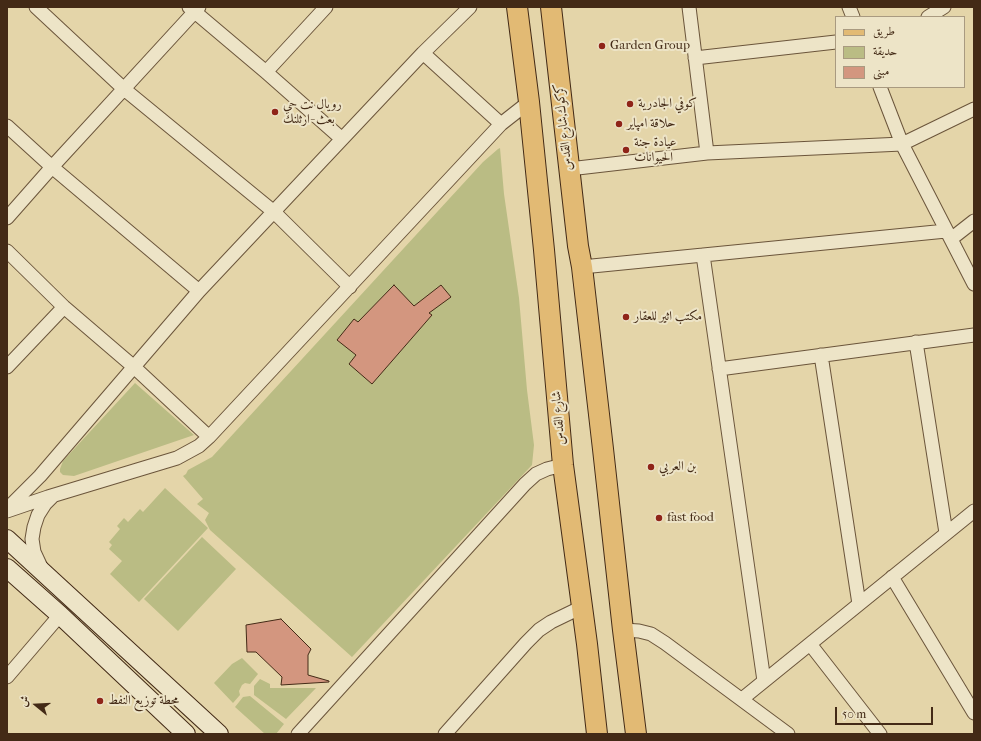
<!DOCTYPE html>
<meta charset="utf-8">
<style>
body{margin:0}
#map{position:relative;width:981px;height:741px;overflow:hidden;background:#e4d5a9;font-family:"IM FELL French Canon",Amiri,serif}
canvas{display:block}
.frame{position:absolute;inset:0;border:8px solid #432a16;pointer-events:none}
.legend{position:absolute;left:835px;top:16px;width:130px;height:72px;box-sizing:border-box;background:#ede4c7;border:1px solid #a99a80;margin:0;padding:5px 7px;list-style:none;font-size:12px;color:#432a16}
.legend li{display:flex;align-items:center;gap:8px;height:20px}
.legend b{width:20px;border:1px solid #a99a80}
.north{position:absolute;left:16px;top:685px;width:40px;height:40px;-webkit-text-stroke:3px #ede4c7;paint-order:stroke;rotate:288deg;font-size:11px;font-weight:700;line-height:16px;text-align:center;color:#432a16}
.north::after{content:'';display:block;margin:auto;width:14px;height:18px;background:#432a16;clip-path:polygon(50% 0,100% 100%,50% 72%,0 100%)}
.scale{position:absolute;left:835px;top:707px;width:98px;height:18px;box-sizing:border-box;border:2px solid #432a16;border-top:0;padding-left:5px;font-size:12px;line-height:14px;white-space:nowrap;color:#432a16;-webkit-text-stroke:3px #ede4c7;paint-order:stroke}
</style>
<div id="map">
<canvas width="981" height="741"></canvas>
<div class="frame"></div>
<ul class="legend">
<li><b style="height:5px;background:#e2ba74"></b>طريق</li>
<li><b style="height:11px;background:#babc84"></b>حديقة</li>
<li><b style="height:11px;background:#d3967f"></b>مبنى</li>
</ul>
<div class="north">ش</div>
<div class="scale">50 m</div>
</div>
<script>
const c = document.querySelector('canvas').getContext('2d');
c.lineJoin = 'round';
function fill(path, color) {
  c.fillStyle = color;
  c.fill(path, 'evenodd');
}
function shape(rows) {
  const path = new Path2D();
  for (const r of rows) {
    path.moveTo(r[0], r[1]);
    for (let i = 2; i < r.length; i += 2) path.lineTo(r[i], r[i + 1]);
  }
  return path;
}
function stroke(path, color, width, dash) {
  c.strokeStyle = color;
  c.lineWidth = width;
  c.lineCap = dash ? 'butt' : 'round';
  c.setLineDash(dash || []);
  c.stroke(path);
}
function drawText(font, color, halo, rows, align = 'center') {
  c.font = font + ' "IM FELL French Canon",Amiri,serif';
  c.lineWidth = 4;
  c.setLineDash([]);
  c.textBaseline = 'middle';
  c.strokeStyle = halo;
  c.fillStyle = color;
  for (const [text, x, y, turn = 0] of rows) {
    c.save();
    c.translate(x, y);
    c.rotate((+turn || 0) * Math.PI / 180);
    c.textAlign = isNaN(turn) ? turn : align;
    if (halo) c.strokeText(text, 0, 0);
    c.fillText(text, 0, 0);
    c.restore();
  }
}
fill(shape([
 [500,148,504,194,519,298,527,390,534,445,532,465,352,657,210,530,205,520,209,513,197,504,203,499,183,476,186,474,188,470,212,457,483,162,498,149],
 [135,383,194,435,74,476,63,475,60,472,60,469,63,461],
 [165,488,208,528,139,602,110,574,122,561,109,549,112,545,109,542,120,529,117,526,124,518,128,522,140,509,143,512],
 [202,537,236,569,178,631,144,599],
 [242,658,258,674,250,684,245,683,242,685,239,691,240,695,233,703,214,683,232,664],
 [260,679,270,684,270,688,316,688,286,719,254,695,254,686],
 [250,696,284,724,276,734,265,734,235,707,243,697]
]), '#babc84');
const building = shape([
 [394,285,414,306,441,285,451,297,429,313,432,315,372,384,349,364,356,355,337,340,354,319,358,322,394,285],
 [281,619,311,649,308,655,308,675,329,681,329,682,281,685,282,677,256,652,247,652,246,625,281,619]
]);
fill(building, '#d3967f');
stroke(building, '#432a16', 1);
const street = shape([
 [36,7,124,89,274,212,350,287],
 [189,7,266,72,342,139],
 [689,7,707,153],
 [849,7,853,17],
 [928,17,944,7],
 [423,53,501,124],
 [695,58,836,42],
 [266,72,326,7],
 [880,87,902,144,974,284],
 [7,126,52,167,199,291],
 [569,169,707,153,902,144,974,109],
 [7,218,52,167,199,7],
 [951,239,974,221],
 [7,251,64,307,134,367,209,437],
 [703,255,764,681],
 [582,267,946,231],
 [916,342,946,533],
 [821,355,859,604],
 [7,367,64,307],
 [719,369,974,335],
 [7,509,40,476,199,291,423,53,470,7],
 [7,511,48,497,177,458,199,446,209,437,501,124,529,102],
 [41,567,34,552,32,539,34,527,38,515,45,504,53,496],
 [892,577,974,713],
 [623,630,639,631,651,634,665,643,788,734],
 [810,644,880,734],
 [7,677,60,615],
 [742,699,974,511],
 [298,734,525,484,536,474,547,469,563,465],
 [445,734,526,643,539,630,551,622,582,607]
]);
const secondary = shape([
 [7,539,219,734],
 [7,568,60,615,186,734]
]);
const primary = shape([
 [517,7,529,102,544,250,563,465,587,644,597,734],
 [551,7,578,246,582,267,603,449,623,630,636,734]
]);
stroke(street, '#6b553b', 15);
stroke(secondary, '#432a16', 20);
stroke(primary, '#432a16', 22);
stroke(street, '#ede4c7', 13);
stroke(secondary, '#ede4c7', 18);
stroke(primary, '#e2ba74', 20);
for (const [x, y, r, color] of [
 [602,46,4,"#8f2418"],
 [630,104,4,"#8f2418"],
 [275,112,4,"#8f2418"],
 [619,124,4,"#8f2418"],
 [626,150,4,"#8f2418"],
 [626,317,4,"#8f2418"],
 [651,467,4,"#8f2418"],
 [659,518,4,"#8f2418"],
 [100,701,4,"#8f2418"]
]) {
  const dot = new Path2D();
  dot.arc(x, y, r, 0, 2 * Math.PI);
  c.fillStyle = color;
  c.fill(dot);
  stroke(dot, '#ede4c7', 1.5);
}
drawText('13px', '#432a16', '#ede4c7', [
 ["Garden Group",610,46],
 ["كوفي الجادرية",638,104],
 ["رويال نت حي",283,105],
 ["بعث -ارثلنك",283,120],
 ["حلاقة امپاير",627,124],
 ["عيادة جنة",634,143],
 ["الحيوانات",634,158],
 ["مكتب اثير للعقار",634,317],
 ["بن العربي",659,467],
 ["fast food",667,518],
 ["محطة توزيع النفط",108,701]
], 'left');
drawText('13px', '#432a16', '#ede4c7', [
 ["كركوك,شارع القدس",564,127,-96],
 ["شارع القدس",559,418,-95]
]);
</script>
